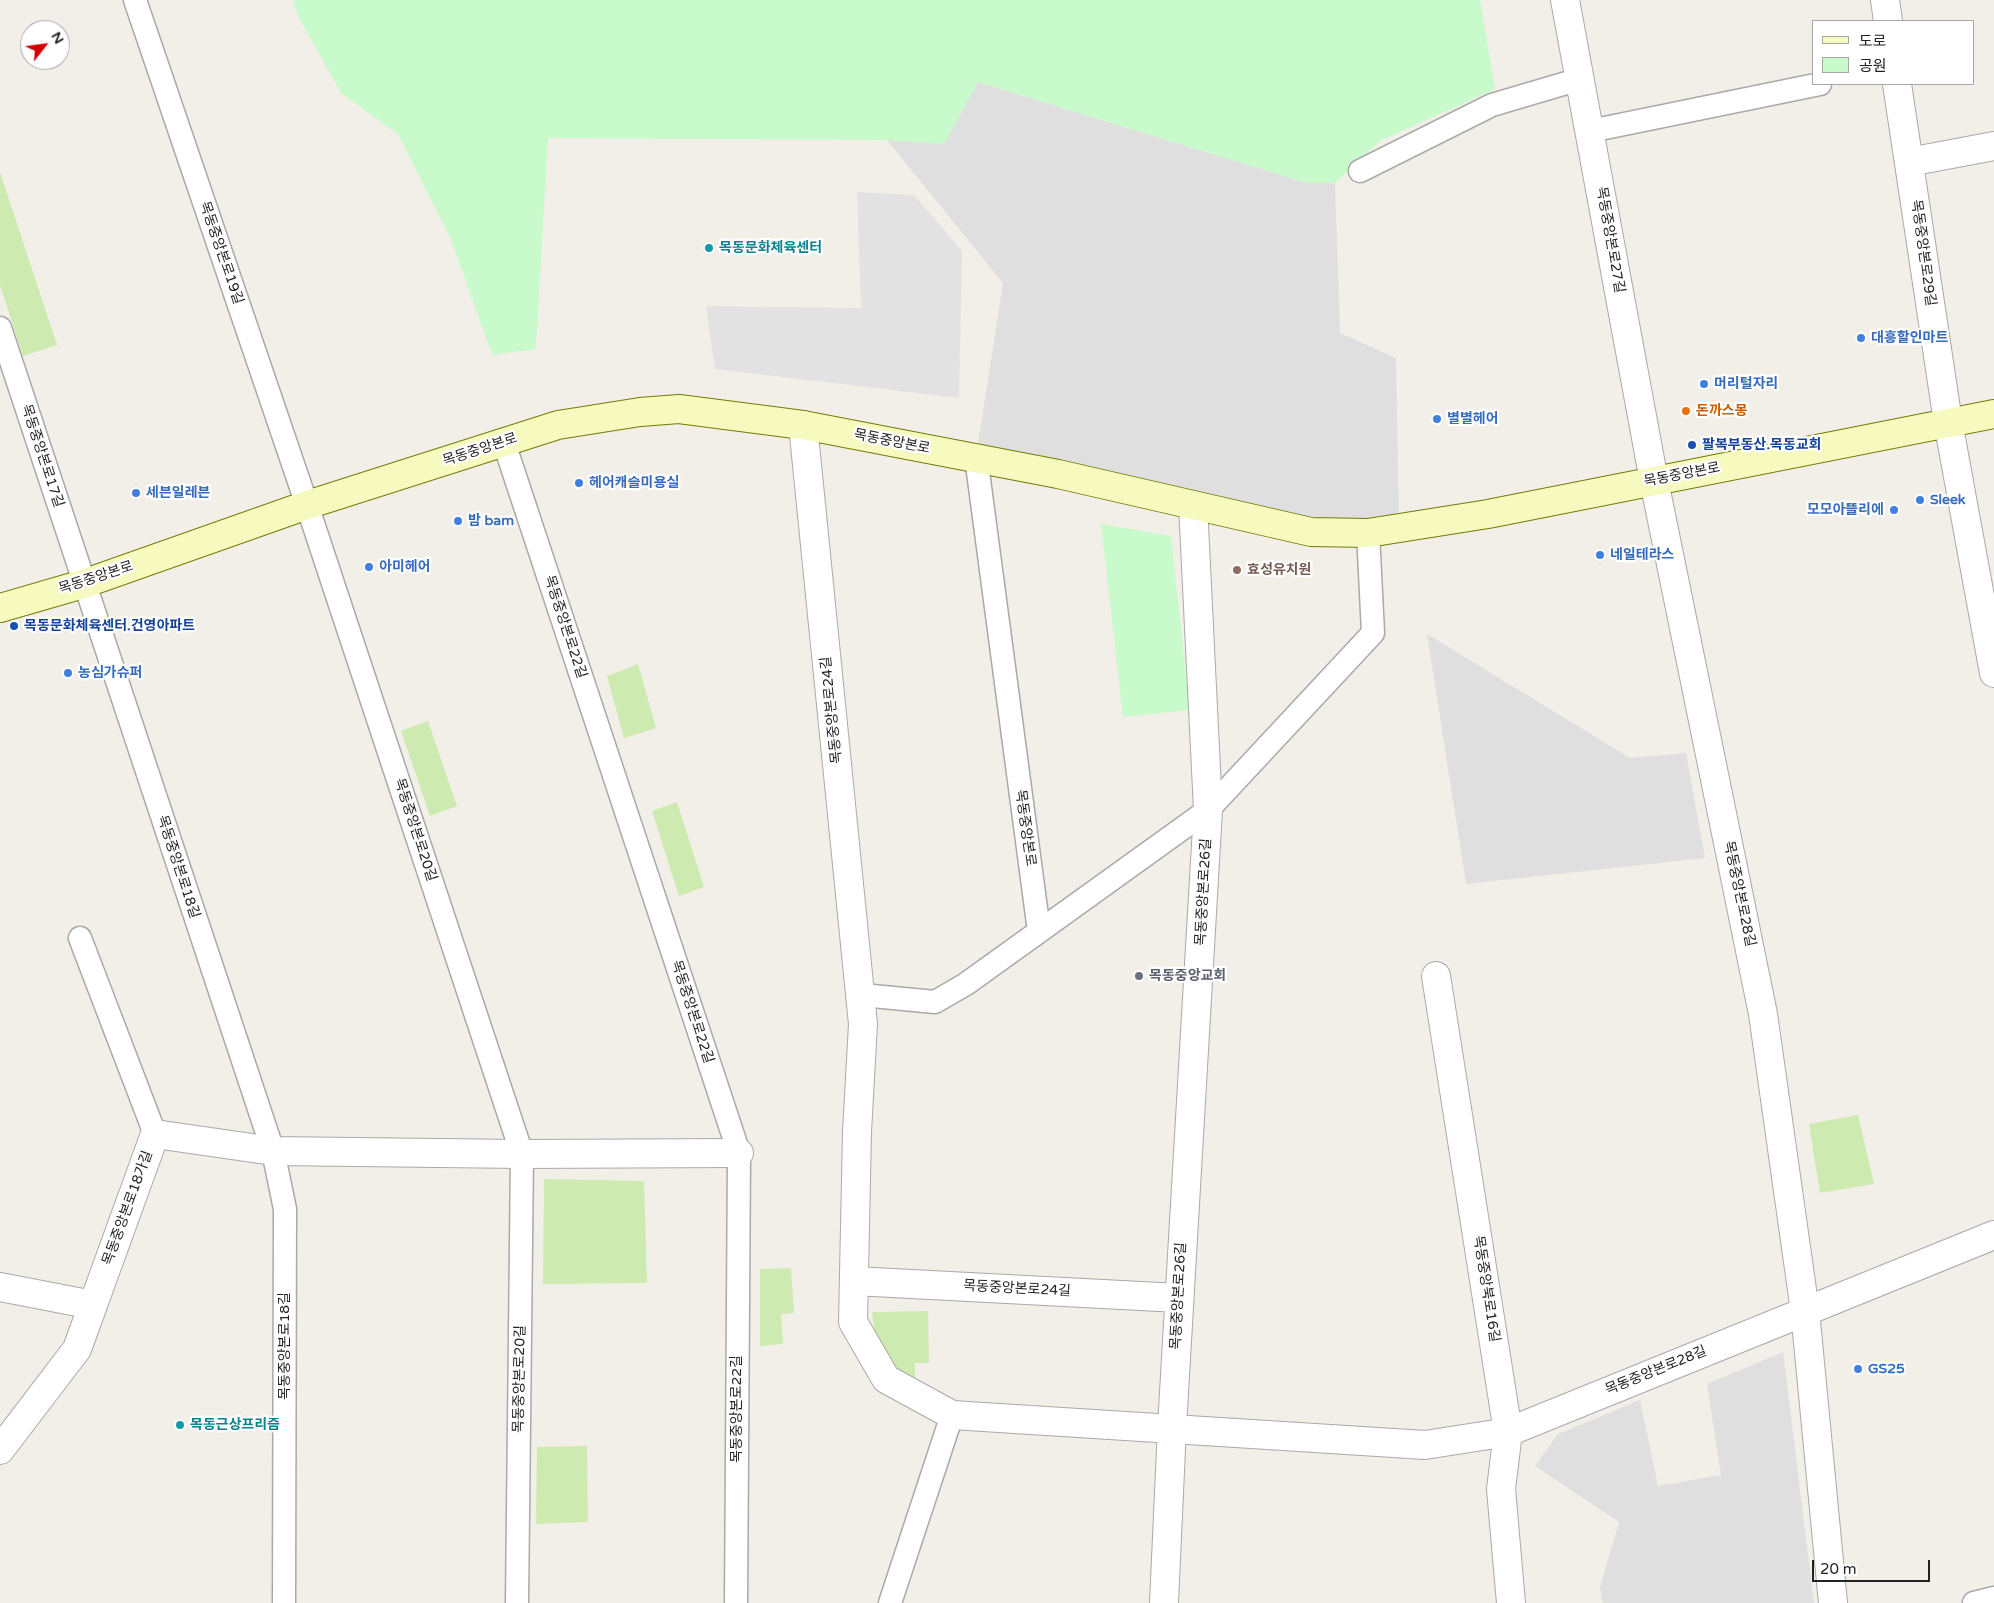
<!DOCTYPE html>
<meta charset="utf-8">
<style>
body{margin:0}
#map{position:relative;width:1994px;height:1603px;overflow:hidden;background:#f2efe9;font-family:"Varela Round","Noto Sans KR",sans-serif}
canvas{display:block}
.legend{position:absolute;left:1812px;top:20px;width:162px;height:65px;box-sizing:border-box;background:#fff;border:1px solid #a7a7a7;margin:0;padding:6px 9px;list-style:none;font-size:15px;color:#222}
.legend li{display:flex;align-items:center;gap:10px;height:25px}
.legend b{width:25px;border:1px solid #a7a7a7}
.north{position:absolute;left:20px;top:20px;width:50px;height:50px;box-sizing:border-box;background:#fff;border:1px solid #a7a7a7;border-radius:50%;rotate:60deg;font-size:14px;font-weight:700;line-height:20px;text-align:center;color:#222}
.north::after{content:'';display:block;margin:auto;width:18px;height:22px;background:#d40000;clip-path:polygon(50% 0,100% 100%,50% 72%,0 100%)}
.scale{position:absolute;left:1812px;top:1560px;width:118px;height:22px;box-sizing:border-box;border:2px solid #222;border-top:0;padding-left:6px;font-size:15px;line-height:18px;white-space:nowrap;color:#222;-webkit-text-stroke:4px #fff;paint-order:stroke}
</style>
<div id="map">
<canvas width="1994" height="1603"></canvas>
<ul class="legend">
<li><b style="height:6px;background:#f7fabf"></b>도로</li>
<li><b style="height:14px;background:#c8facc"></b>공원</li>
</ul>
<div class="north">N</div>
<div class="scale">20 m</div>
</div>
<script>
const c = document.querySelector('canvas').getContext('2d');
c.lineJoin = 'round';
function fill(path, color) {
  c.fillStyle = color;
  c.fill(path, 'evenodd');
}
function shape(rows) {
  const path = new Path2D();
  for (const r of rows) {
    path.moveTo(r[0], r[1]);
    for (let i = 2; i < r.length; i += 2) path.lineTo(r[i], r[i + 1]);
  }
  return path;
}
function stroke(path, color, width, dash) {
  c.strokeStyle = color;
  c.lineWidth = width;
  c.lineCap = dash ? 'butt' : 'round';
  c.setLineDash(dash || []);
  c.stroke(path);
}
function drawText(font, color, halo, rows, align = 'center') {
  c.font = font + ' "Varela Round","Noto Sans KR",sans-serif';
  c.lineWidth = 4.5;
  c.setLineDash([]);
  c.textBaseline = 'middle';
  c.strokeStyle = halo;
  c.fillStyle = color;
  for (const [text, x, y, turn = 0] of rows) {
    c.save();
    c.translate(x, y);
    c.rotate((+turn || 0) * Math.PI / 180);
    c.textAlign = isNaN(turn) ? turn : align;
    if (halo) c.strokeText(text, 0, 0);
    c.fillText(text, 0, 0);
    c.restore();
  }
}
fill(shape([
 [978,82,1307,183,1335,183,1340,333,1396,358,1399,528,1311,532,976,457,1003,283,887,140,944,143],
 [1427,634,1630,758,1686,753,1705,858,1466,884],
 [1783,1352,1814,1603,1603,1603,1600,1587,1619,1522,1535,1466,1558,1434,1640,1400,1658,1486,1721,1475,1707,1384]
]), '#e0dfdf');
fill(shape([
 [0,172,57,345,23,356,0,285],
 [638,664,656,728,624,738,607,676],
 [428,721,457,806,430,816,401,731],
 [677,802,704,887,679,896,652,811],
 [1858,1115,1874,1184,1820,1193,1809,1124],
 [544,1179,644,1181,647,1283,543,1284],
 [791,1268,794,1313,781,1314,783,1344,760,1346,760,1269],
 [928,1311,929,1363,915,1363,915,1378,896,1370,875,1334,872,1312],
 [587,1446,588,1522,536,1524,537,1447]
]), '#cdebb0');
fill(shape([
 [293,0,1480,0,1495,89,1380,141,1335,183,1307,183,978,82,944,144,887,140,548,138,536,349,492,355,450,237,398,134,341,93,298,16],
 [1101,524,1171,536,1190,710,1123,717]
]), '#c8facc');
fill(shape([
 [857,192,914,195,962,251,959,398,715,369,706,306,861,308]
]), '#e2e2e2');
const lane = shape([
 [135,0,307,505,522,1154,517,1603],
 [1590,131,1820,84],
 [1360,171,1492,105,1580,79],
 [0,328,273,1151,285,1209,284,1603],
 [504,443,739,1153,736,1603],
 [976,457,1039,931],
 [80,938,155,1134],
 [862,995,935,1002,966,984,1208,810,1373,633,1368,533],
 [890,1603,952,1415],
 [1974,1603,1994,1598]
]);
const street = shape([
 [1565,0,1654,481,1763,1014,1805,1311,1833,1603],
 [1885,0,1888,21],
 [1897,84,1948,422,1994,673],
 [1909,162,1994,146],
 [803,425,863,1024,857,1132,853,1322,886,1379,952,1415,1425,1445,1508,1432,1994,1235],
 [1436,976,1508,1432,1501,1489,1511,1603],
 [854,1281,1179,1298],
 [0,1287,93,1305,155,1134,273,1151,522,1154,739,1153],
 [0,1450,77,1349,93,1305],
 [1164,1603,1172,1427,1208,810,1193,505]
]);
const secondary = shape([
 [0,608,83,584,307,505,558,425,640,412,679,409,803,425,1058,474,1311,532,1368,533,1488,514,1994,414]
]);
stroke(lane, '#a9a9a9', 25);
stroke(street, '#a9a9a9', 30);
stroke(secondary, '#707d05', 30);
stroke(lane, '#fff', 22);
stroke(street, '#fff', 28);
stroke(secondary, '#f7fabf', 28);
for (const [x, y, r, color] of [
 [709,248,5,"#0f9aa8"],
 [1861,338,5,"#3f7fe0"],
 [1704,384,5,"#3f7fe0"],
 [1686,411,5,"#e8710a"],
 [1437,419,5,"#3f7fe0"],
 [1692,445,5,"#1a4fb4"],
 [579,483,5,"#3f7fe0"],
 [136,493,5,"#3f7fe0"],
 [1920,500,5,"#3f7fe0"],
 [1894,510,5,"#3f7fe0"],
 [458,521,5,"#3f7fe0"],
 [1600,555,5,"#3f7fe0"],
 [369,567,5,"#3f7fe0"],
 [1237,570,5,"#8d6e63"],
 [14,626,5,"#1a4fb4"],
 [68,673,5,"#3f7fe0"],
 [1139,976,5,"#6b7280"],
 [1858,1369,5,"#3f7fe0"],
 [180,1425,5,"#0f9aa8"]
]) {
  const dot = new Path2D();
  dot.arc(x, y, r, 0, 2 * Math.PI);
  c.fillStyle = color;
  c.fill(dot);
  stroke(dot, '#fff', 2);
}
drawText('14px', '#222', '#fff', [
 ["목동중앙본로27길",1610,240,80],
 ["목동중앙본로19길",221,253,71],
 ["목동중앙본로29길",1923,253,82],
 ["목동중앙본로",892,442,11],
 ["목동중앙본로",480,450,-18],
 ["목동중앙본로17길",42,456,72],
 ["목동중앙본로",1682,475,-11],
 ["목동중앙본로",96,578,-18],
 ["목동중앙본로22길",565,627,72],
 ["목동중앙본로24길",832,710,-96],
 ["목동중앙본로",1025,828,82],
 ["목동중앙본로20길",415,830,72],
 ["목동중앙본로18길",178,867,72],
 ["목동중앙본로26길",1204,892,-87],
 ["목동중앙본로28길",1739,894,78],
 ["목동중앙본로22길",692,1012,72],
 ["목동중앙본로18가길",128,1208,-70],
 ["목동중앙본로24길",1017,1289,3],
 ["목동중앙북로16길",1486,1289,81],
 ["목동중앙본로26길",1179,1296,-87],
 ["목동중앙본로18길",285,1346,-90],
 ["목동중앙본로28길",1656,1371,-22],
 ["목동중앙본로20길",520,1379,-89],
 ["목동중앙본로22길",737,1409,-90]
]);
drawText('bold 14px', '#0d838f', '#fff', [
 ["목동문화체육센터",719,248],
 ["목동근상프리즘",190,1425]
], 'left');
drawText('bold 14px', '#366cbe', '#fff', [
 ["대흥할인마트",1871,338],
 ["머리털자리",1714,384],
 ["별별헤어",1447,419],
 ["헤어캐슬미용실",589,483],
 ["세븐일레븐",146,493],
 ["Sleek",1930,500],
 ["모모아뜰리에",1884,510,"right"],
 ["밤 bam",468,521],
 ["네일테라스",1610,555],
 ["아미헤어",379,567],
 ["농심가슈퍼",78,673],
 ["GS25",1868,1369]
], 'left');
drawText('bold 14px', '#c56008', '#fff', [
 ["돈까스몽",1696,411]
], 'left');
drawText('bold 14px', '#164399', '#fff', [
 ["팔복부동산.목동교회",1702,445],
 ["목동문화체육센터.건영아파트",24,626]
], 'left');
drawText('bold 14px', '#785e54', '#fff', [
 ["효성유치원",1247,570]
], 'left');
drawText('bold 14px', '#5b616d', '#fff', [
 ["목동중앙교회",1149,976]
], 'left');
</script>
